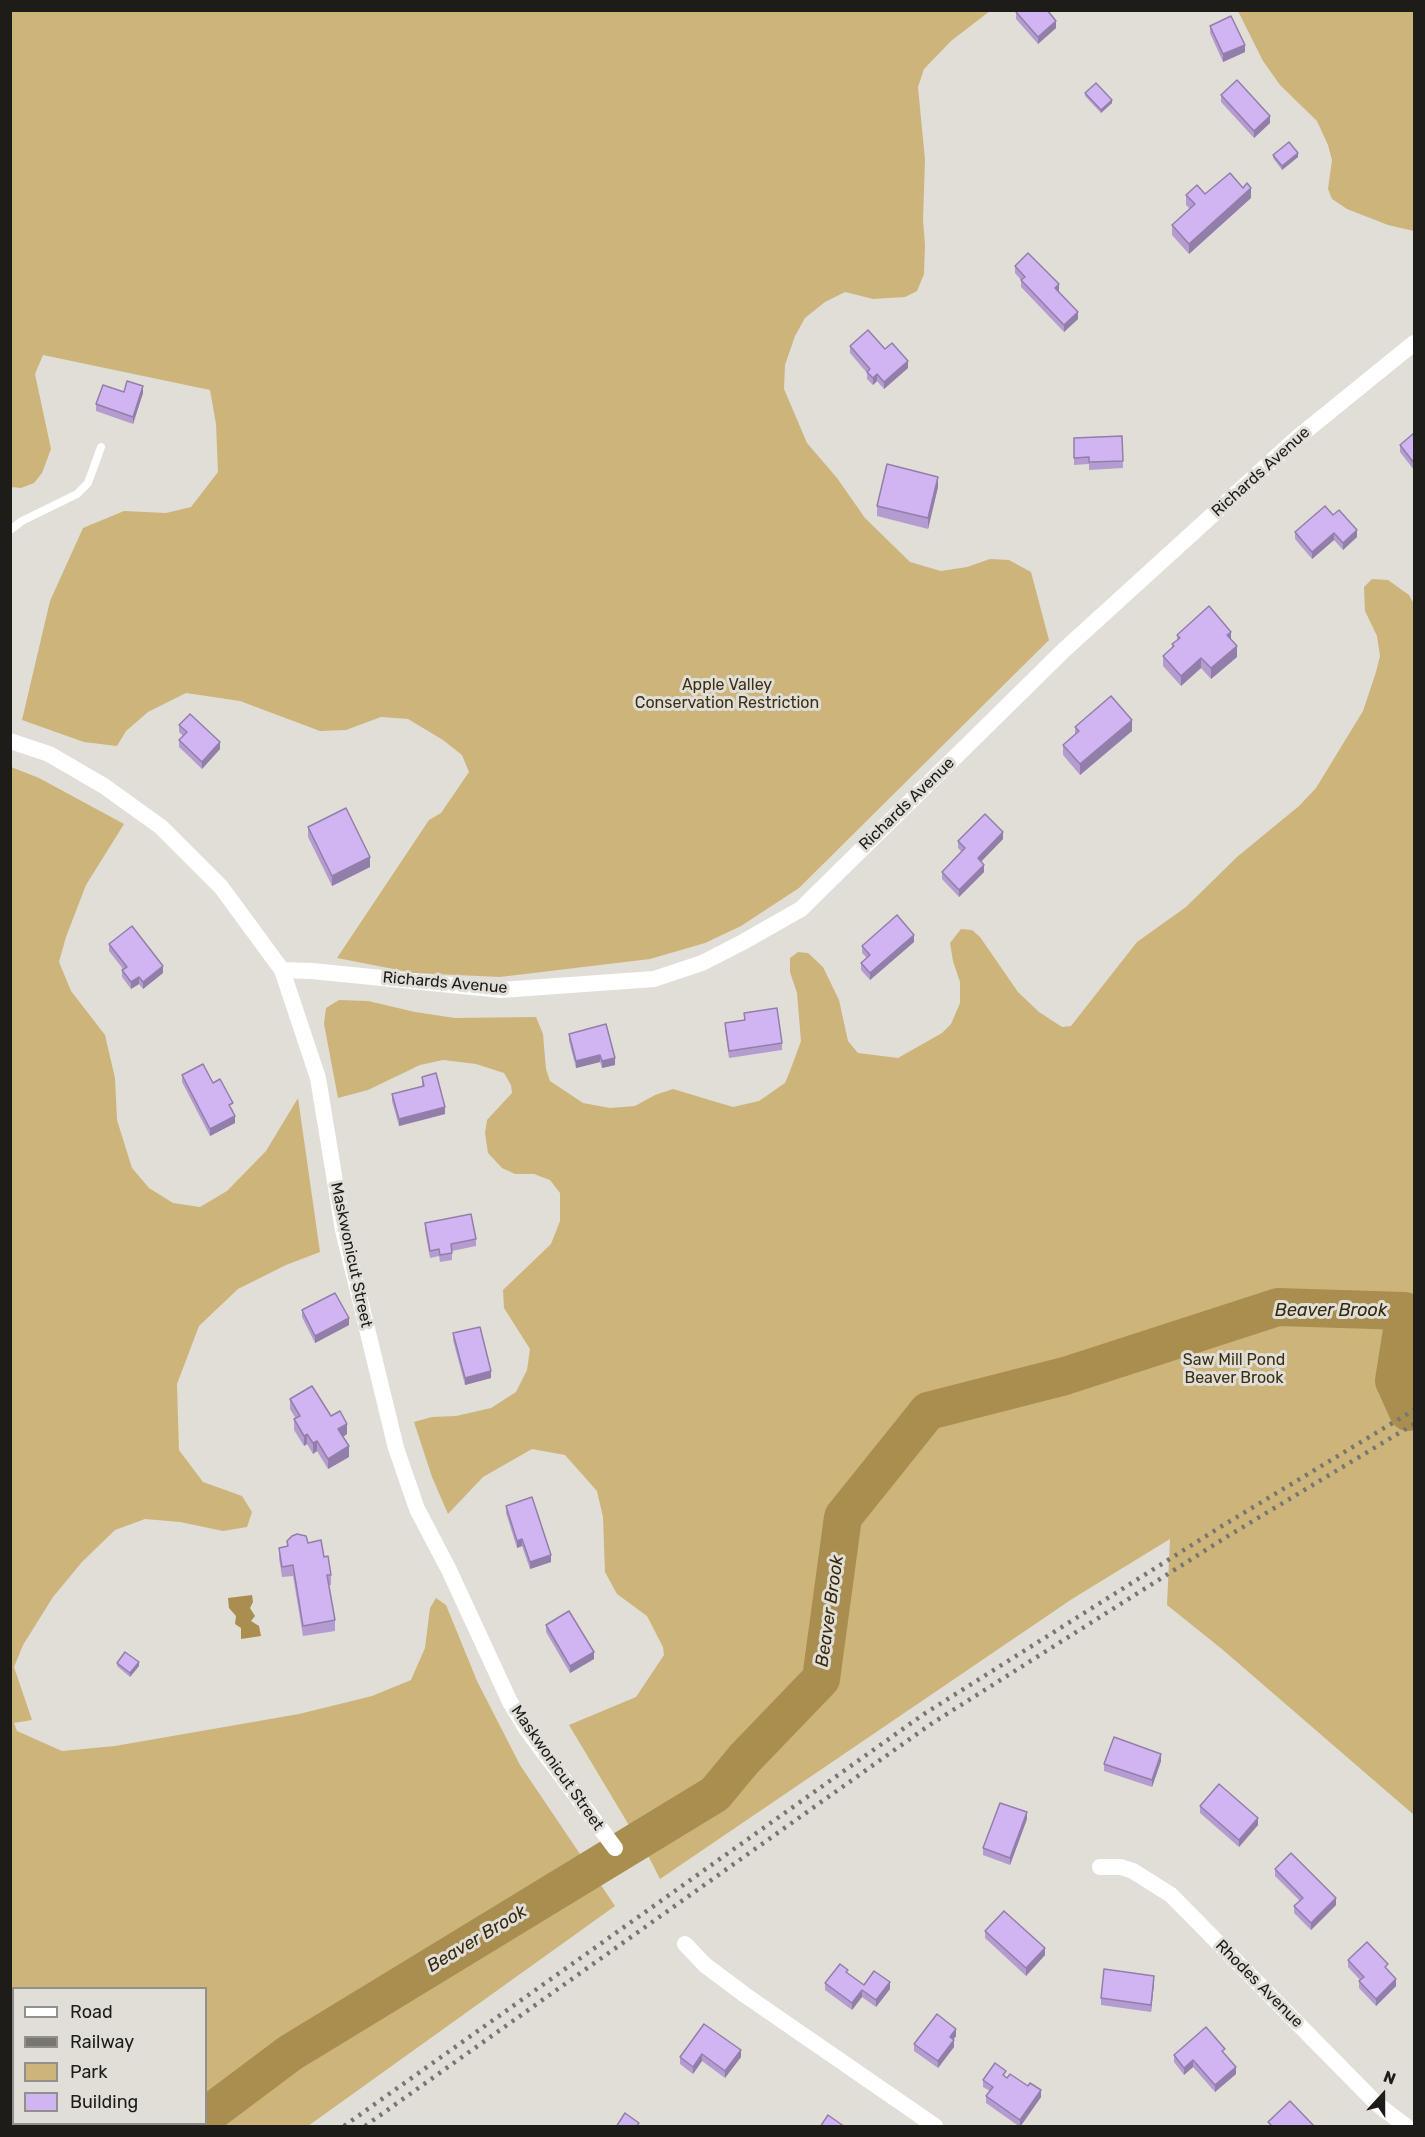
<!DOCTYPE html>
<style>
body{margin:0}
#map{position:relative;width:1425px;height:2137px;overflow:hidden;background:#e1ded7;font-family:Rubik,sans-serif}
canvas{display:block}
.frame{position:absolute;inset:0;border:12px solid #1d1c19;pointer-events:none}
.legend{position:absolute;left:12px;top:1987px;width:195px;height:138px;box-sizing:border-box;background:#e1ded7;border:2px solid #93908b;margin:0;padding:8px 10px;list-style:none;font-size:18px;color:#1d1c19}
.legend li{display:flex;align-items:center;gap:12px;height:30px}
.legend b{width:30px;border:2px solid #93908b}
.north{position:absolute;left:1353px;top:2065px;width:60px;height:60px;-webkit-text-stroke:4px #e1ded7;paint-order:stroke;rotate:21deg;font-size:16px;font-weight:700;line-height:24px;text-align:center;color:#1d1c19}
.north::after{content:'';display:block;margin:auto;width:21px;height:27px;background:#1d1c19;clip-path:polygon(50% 0,100% 100%,50% 72%,0 100%)}
</style>
<div id="map">
<canvas width="1425" height="2137"></canvas>
<div class="frame"></div>
<ul class="legend">
<li><b style="height:8px;background:#fff"></b>Road</li>
<li><b style="height:8px;background:#787671"></b>Railway</li>
<li><b style="height:16px;background:#cdb47a"></b>Park</li>
<li><b style="height:16px;background:#d1b5f2"></b>Building</li>
</ul>
<div class="north">N</div>
</div>
<script>
const c = document.querySelector('canvas').getContext('2d');
c.lineJoin = 'round';
function fill(path, color) {
  c.fillStyle = color;
  c.fill(path, 'evenodd');
}
function shape(rows) {
  const path = new Path2D();
  for (const r of rows) {
    path.moveTo(r[0], r[1]);
    for (let i = 2; i < r.length; i += 2) path.lineTo(r[i], r[i + 1]);
  }
  return path;
}
function stroke(path, color, width, dash) {
  c.strokeStyle = color;
  c.lineWidth = width;
  c.lineCap = dash ? 'butt' : 'round';
  c.setLineDash(dash || []);
  c.stroke(path);
}
function drawText(font, color, halo, rows, align = 'center') {
  c.font = font + ' Rubik,sans-serif';
  c.lineWidth = 6;
  c.setLineDash([]);
  c.textBaseline = 'middle';
  c.strokeStyle = halo;
  c.fillStyle = color;
  for (const [text, x, y, turn = 0] of rows) {
    c.save();
    c.translate(x, y);
    c.rotate((+turn || 0) * Math.PI / 180);
    c.textAlign = isNaN(turn) ? turn : align;
    if (halo) c.strokeText(text, 0, 0);
    c.fillText(text, 0, 0);
    c.restore();
  }
}
fill(shape([
 [11,11,990,11,951,41,924,69,918,87,925,160,923,220,925,245,924,274,917,291,905,297,873,299,845,292,825,302,805,318,795,336,785,365,784,389,807,443,837,478,865,518,910,562,941,571,967,567,990,559,1009,560,1031,572,1049,640,799,888,741,926,705,943,650,959,500,977,414,973,337,958,429,820,441,813,469,772,462,755,443,740,408,719,381,717,346,730,320,731,240,701,186,693,148,712,126,731,117,746,84,742,22,720,50,601,83,528,124,511,166,513,191,507,218,472,216,424,210,390,43,355,35,374,51,449,42,473,34,483,21,488,11,487],
 [1238,11,1414,11,1414,231,1388,225,1347,209,1332,199,1328,189,1332,160,1328,145,1317,121,1280,85,1263,61],
 [1372,579,1388,580,1409,595,1414,604,1414,1815,1223,1650,1167,1605,1170,1539,1072,1599,660,1879,636,1832,633,1832,569,1725,636,1697,664,1655,663,1647,647,1616,617,1594,605,1572,603,1517,597,1491,565,1455,532,1449,483,1477,448,1514,432,1477,414,1422,432,1417,456,1416,491,1408,516,1392,527,1370,530,1349,504,1308,503,1290,551,1244,560,1221,560,1193,550,1180,534,1174,515,1174,502,1168,488,1153,485,1133,487,1120,512,1093,511,1085,504,1073,476,1064,443,1060,420,1065,368,1090,338,1098,324,1024,326,1008,339,1000,368,1001,415,1012,455,1018,536,1017,543,1034,546,1069,550,1081,583,1103,610,1108,635,1106,655,1095,673,1089,733,1107,759,1101,785,1083,790,1071,801,1041,797,993,790,972,790,958,798,952,808,953,823,967,839,1000,848,1041,858,1053,898,1058,942,1033,951,1024,960,1003,960,982,953,961,950,943,961,929,972,930,980,937,1018,992,1039,1012,1062,1027,1071,1026,1137,942,1186,907,1237,857,1299,806,1316,788,1363,711,1376,672,1380,656,1377,636,1365,611,1364,587],
 [11,767,39,778,124,824,86,885,66,937,59,962,71,991,105,1035,115,1078,117,1120,132,1168,149,1188,173,1203,200,1207,227,1191,266,1151,298,1098,320,1252,286,1265,238,1289,199,1326,177,1384,179,1450,203,1482,242,1496,252,1512,247,1527,223,1531,180,1522,145,1519,115,1530,82,1562,53,1597,23,1645,14,1667,32,1720,14,1723,17,1731,62,1751,115,1746,299,1714,372,1696,411,1680,425,1648,430,1608,436,1598,446,1605,477,1681,520,1765,615,1906,308,2126,11,2126],
 [206,1988,206,2124,14,2124,14,1988]
]), '#cdb47a');
fill(shape([
 [252,1595,253,1602,250,1608,255,1616,251,1621,259,1626,261,1636,241,1639,241,1628,235,1624,236,1616,229,1608,228,1598]
]), '#a98e4f');
stroke(shape([
 [206,2116,290,2053,715,1794,744,1759,821,1679,843,1517,928,1411,1065,1376,1278,1307,1405,1311,1394,1381,1408,1412]
]), '#a98e4f', 38);
stroke(shape([
 [10,530,22,521,77,494,88,483,101,447]
]), '#fff', 8);
stroke(shape([
 [10,741,49,754,104,786,161,827,221,887,282,970,318,1078,343,1230,396,1448,417,1509,449,1570,510,1702,527,1730,615,1848],
 [282,970,312,971,501,990,654,979,702,963,743,942,801,909,1064,650,1297,438,1414,343],
 [1100,1867,1121,1867,1133,1871,1171,1895,1377,2104,1406,2126],
 [685,1944,705,1965,745,1995,935,2126]
]), '#fff', 16);
stroke(shape([
 [344,2126,924,1714,1222,1526,1414,1410],
 [365,2126,931,1724,1228,1536,1414,1424]
]), '#787671', 4.5, [3, 6]);
fill(shape([
 [1016,12,1056,28,1038,44,1016,19],
 [1210,26,1245,52,1223,62,1210,33],
 [1085,93,1112,103,1101,113,1085,96],
 [1221,95,1270,123,1254,138,1221,102],
 [1273,155,1298,157,1282,170,1273,158],
 [1205,194,1251,198,1189,254,1172,235,1172,225,1190,209,1186,205,1186,195],
 [1015,266,1059,291,1058,292,1078,319,1064,332,1021,287,1021,280,1015,273],
 [850,346,885,349,908,368,884,389,877,381,873,385,867,379,867,373,850,353],
 [124,392,143,393,133,424,96,411,96,404],
 [1414,433,1414,470,1400,452,1400,445],
 [1122,436,1123,468,1089,470,1089,464,1074,465,1074,438],
 [938,487,928,529,877,516,877,506],
 [1333,515,1357,537,1343,550,1334,540,1312,559,1295,539,1295,532],
 [1177,635,1231,640,1237,657,1211,679,1201,668,1181,686,1163,666,1163,656,1172,648,1172,644,1177,640],
 [179,725,220,749,202,769,179,747,179,740,183,736,179,732],
 [1075,727,1132,731,1080,775,1063,755,1063,745,1075,735],
 [308,827,370,867,332,886,308,837],
 [1003,839,981,861,984,872,959,897,942,879,942,872,962,852,958,848,958,841],
 [914,942,870,980,861,970,861,963,867,958,862,953,862,946],
 [109,944,163,973,143,989,139,984,131,989,122,977,122,970,123,969,109,951],
 [744,1013,782,1043,782,1050,729,1058,725,1030,725,1023,744,1020],
 [569,1034,615,1065,602,1068,600,1062,576,1068,569,1041],
 [182,1075,213,1083,233,1110,235,1123,210,1136,182,1082],
 [422,1077,445,1114,399,1126,392,1101,392,1094,422,1086],
 [425,1223,476,1239,476,1246,452,1251,452,1260,440,1262,439,1256,430,1258,425,1230],
 [302,1310,349,1325,315,1343,302,1317],
 [453,1333,491,1378,465,1385,453,1340],
 [290,1399,331,1416,347,1434,343,1437,349,1457,328,1469,317,1451,313,1454,307,1444,304,1446,294,1430,294,1419,296,1419,290,1409],
 [506,1506,551,1562,530,1569,522,1546,517,1548,506,1513],
 [287,1541,308,1543,324,1557,331,1575,331,1585,329,1585,335,1620,335,1631,303,1636,293,1576,282,1577,279,1558,279,1548,287,1546],
 [546,1625,594,1659,570,1673,546,1632],
 [117,1663,139,1666,130,1677,117,1666],
 [1161,1761,1152,1787,1104,1771,1104,1764],
 [1200,1806,1258,1825,1239,1847,1200,1813],
 [1027,1819,1010,1865,983,1855,983,1848],
 [1275,1869,1336,1905,1311,1930,1294,1913,1294,1906,1300,1901,1275,1876],
 [985,1931,1045,1955,1026,1976,985,1938],
 [1348,1960,1388,1971,1396,1986,1376,2006,1359,1988,1359,1981,1360,1980,1348,1967],
 [848,1974,864,1985,890,1989,876,2007,862,1997,852,2010,825,1990,825,1983],
 [1154,1983,1151,2012,1101,2005,1101,1998],
 [704,2024,741,2057,725,2078,702,2061,693,2074,680,2064,680,2057],
 [956,2036,953,2040,954,2047,938,2068,914,2051,914,2044],
 [1225,2054,1236,2074,1215,2092,1193,2067,1184,2075,1174,2062,1174,2055],
 [1006,2077,1041,2097,1020,2127,986,2103,986,2096,990,2091,983,2087,983,2080]
]), '#b49cd0');
fill(shape([
 [1056,21,1056,28,1038,44,1038,37],
 [1245,45,1245,52,1223,62,1223,54],
 [1112,100,1112,103,1101,113,1101,110],
 [1270,116,1270,123,1254,138,1254,131],
 [1298,153,1298,157,1282,170,1282,166],
 [1251,188,1251,198,1189,254,1189,244],
 [1059,284,1059,291,1055,295,1055,288],
 [1078,312,1078,319,1064,332,1064,325],
 [908,361,908,368,884,389,884,382],
 [877,374,877,381,873,385,873,378],
 [143,386,143,393,133,424,133,417],
 [938,477,938,487,928,529,928,518],
 [1357,530,1357,537,1343,550,1343,543],
 [1334,533,1334,540,1312,559,1312,552],
 [1231,632,1231,642,1227,635],
 [1237,646,1237,657,1211,679,1211,668],
 [1201,658,1201,668,1181,686,1181,676],
 [1132,720,1132,731,1080,775,1080,764],
 [220,742,220,749,202,769,202,762],
 [1003,832,1003,839,978,865,978,858],
 [370,857,370,867,332,886,332,876],
 [984,865,984,872,959,897,959,890],
 [914,935,914,942,870,980,870,973],
 [163,966,163,973,143,989,143,982],
 [139,977,139,984,131,989,131,982],
 [600,1055,600,1062,576,1068,576,1061],
 [615,1058,615,1065,602,1068,602,1061],
 [445,1107,445,1114,399,1126,399,1119],
 [235,1116,235,1123,210,1136,210,1129],
 [349,1318,349,1325,315,1343,315,1336],
 [491,1371,491,1378,465,1385,465,1378],
 [347,1424,347,1434,338,1440,338,1429],
 [307,1434,307,1444,304,1446,304,1436],
 [317,1441,317,1451,313,1454,313,1443],
 [349,1446,349,1457,328,1469,328,1459],
 [522,1539,522,1546,517,1548,517,1541],
 [551,1555,551,1562,530,1569,530,1562],
 [594,1652,594,1659,570,1673,570,1666],
 [139,1662,139,1666,130,1677,130,1673],
 [1161,1754,1161,1761,1152,1787,1152,1780],
 [1027,1812,1027,1819,1010,1865,1010,1858],
 [1258,1818,1258,1825,1239,1847,1239,1840],
 [1336,1898,1336,1905,1311,1930,1311,1923],
 [1045,1948,1045,1955,1026,1976,1026,1968],
 [1154,1976,1154,1983,1151,2012,1151,2005],
 [1396,1979,1396,1986,1376,2006,1376,1999],
 [890,1982,890,1989,876,2007,876,2000],
 [862,1990,862,1997,852,2010,852,2003],
 [956,2029,956,2036,950,2044,950,2037],
 [954,2040,954,2047,938,2068,938,2061],
 [741,2050,741,2057,725,2078,725,2071],
 [702,2054,702,2061,693,2074,693,2067],
 [1193,2060,1193,2067,1184,2075,1184,2068],
 [1236,2067,1236,2074,1215,2092,1215,2085],
 [1041,2090,1041,2097,1020,2127,1020,2120]
]), '#927fa9');
const building = shape([
 [1018,10,1047,10,1056,21,1038,37,1016,12,1018,10],
 [1231,16,1245,45,1223,54,1210,26,1231,16],
 [1237,80,1270,116,1254,131,1221,95,1237,80],
 [1096,83,1112,100,1101,110,1085,93,1096,83],
 [1289,142,1298,153,1282,166,1273,155,1289,142],
 [1230,173,1243,188,1247,183,1251,188,1189,244,1172,225,1195,204,1186,195,1197,185,1205,194,1230,173],
 [1028,253,1059,284,1055,288,1078,312,1064,325,1021,280,1025,277,1015,266,1028,253],
 [868,330,885,349,892,343,908,361,884,382,877,374,873,378,867,372,870,369,850,346,868,330],
 [127,381,143,386,133,417,96,404,103,385,124,392,127,381],
 [1414,433,1414,463,1400,445,1414,433],
 [1122,436,1123,461,1089,462,1089,457,1074,458,1074,438,1122,436],
 [887,464,938,477,928,518,877,506,887,464],
 [1325,506,1333,515,1339,510,1357,530,1343,543,1334,533,1312,552,1295,532,1325,506],
 [1209,606,1231,632,1227,635,1237,646,1211,668,1201,658,1181,676,1163,656,1174,646,1172,644,1180,638,1177,635,1209,606],
 [1111,696,1132,720,1080,764,1063,745,1079,731,1075,727,1111,696],
 [190,714,220,742,202,762,179,740,187,732,179,725,190,714],
 [346,808,370,857,332,876,308,827,346,808],
 [985,814,1003,832,978,858,984,865,959,890,942,872,965,848,958,841,985,814],
 [897,915,914,935,870,973,861,963,870,955,862,946,897,915],
 [132,926,163,966,143,982,139,977,131,982,122,970,127,967,109,944,132,926],
 [777,1008,782,1043,729,1051,725,1023,745,1020,744,1013,777,1008],
 [606,1024,615,1058,602,1061,600,1055,576,1061,569,1034,606,1024],
 [203,1064,213,1083,220,1079,233,1103,229,1105,235,1116,210,1129,182,1075,203,1064],
 [436,1073,445,1107,399,1119,392,1094,424,1086,422,1077,436,1073],
 [471,1214,476,1239,451,1244,452,1253,440,1255,439,1249,430,1251,425,1223,471,1214],
 [335,1293,349,1318,315,1336,302,1310,335,1293],
 [480,1327,491,1371,465,1378,453,1333,480,1327],
 [312,1386,331,1416,340,1411,347,1424,338,1429,349,1446,328,1459,317,1441,313,1443,307,1434,304,1436,294,1419,300,1416,290,1399,312,1386],
 [532,1497,551,1555,530,1562,522,1539,517,1541,506,1506,532,1497],
 [297,1534,306,1536,308,1543,321,1540,324,1557,328,1556,331,1575,327,1575,335,1620,303,1626,293,1565,282,1567,279,1548,288,1546,287,1541,292,1536,297,1534],
 [569,1611,594,1652,570,1666,546,1625,569,1611],
 [125,1652,139,1662,130,1673,117,1663,125,1652],
 [1114,1737,1161,1754,1152,1780,1104,1764,1114,1737],
 [1219,1784,1258,1818,1239,1840,1200,1806,1219,1784],
 [1000,1803,1027,1812,1010,1858,983,1848,1000,1803],
 [1291,1853,1336,1898,1311,1923,1294,1906,1303,1898,1275,1869,1291,1853],
 [1004,1911,1045,1948,1026,1968,985,1931,1004,1911],
 [1367,1942,1388,1964,1385,1967,1396,1979,1376,1999,1359,1981,1364,1977,1348,1960,1367,1942],
 [840,1964,848,1970,846,1972,864,1985,874,1971,890,1982,876,2000,862,1990,852,2003,825,1983,840,1964],
 [1104,1969,1154,1976,1151,2005,1101,1998,1104,1969],
 [937,2014,956,2029,950,2037,954,2040,938,2061,914,2044,937,2014],
 [704,2024,741,2050,725,2071,702,2054,693,2067,680,2057,704,2024],
 [1206,2027,1225,2049,1222,2051,1236,2067,1215,2085,1193,2060,1184,2068,1174,2055,1206,2027],
 [995,2063,1006,2071,1003,2075,1007,2078,1010,2074,1028,2086,1030,2083,1041,2090,1020,2120,986,2096,993,2087,983,2080,995,2063],
 [1290,2101,1315,2127,1273,2127,1268,2122,1290,2101],
 [625,2113,639,2123,636,2127,616,2127,625,2113],
 [828,2115,845,2127,820,2127,828,2115]
]);
fill(building, '#d1b5f2');
stroke(building, '#927fa9', 1.5);
drawText('16px', '#1d1c19', '#e1ded7', [
 ["Richards Avenue",1261,472,-42],
 ["Richards Avenue",907,804,-44],
 ["Richards Avenue",445,983,5],
 ["Maskwonicut Street",351,1255,78],
 ["Maskwonicut Street",557,1768,55],
 ["Rhodes Avenue",1259,1984,45]
]);
drawText('16px', '#3c3013', '#e1ded7', [
 ["Apple Valley",727,685],
 ["Conservation Restriction",727,703],
 ["Saw Mill Pond",1234,1360],
 ["Beaver Brook",1234,1378]
]);
drawText('italic 18px', '#362a0d', '#e1ded7', [
 ["Beaver Brook",1331,1311],
 ["Beaver Brook",830,1611,-82],
 ["Beaver Brook",477,1939,-31]
]);
</script>
